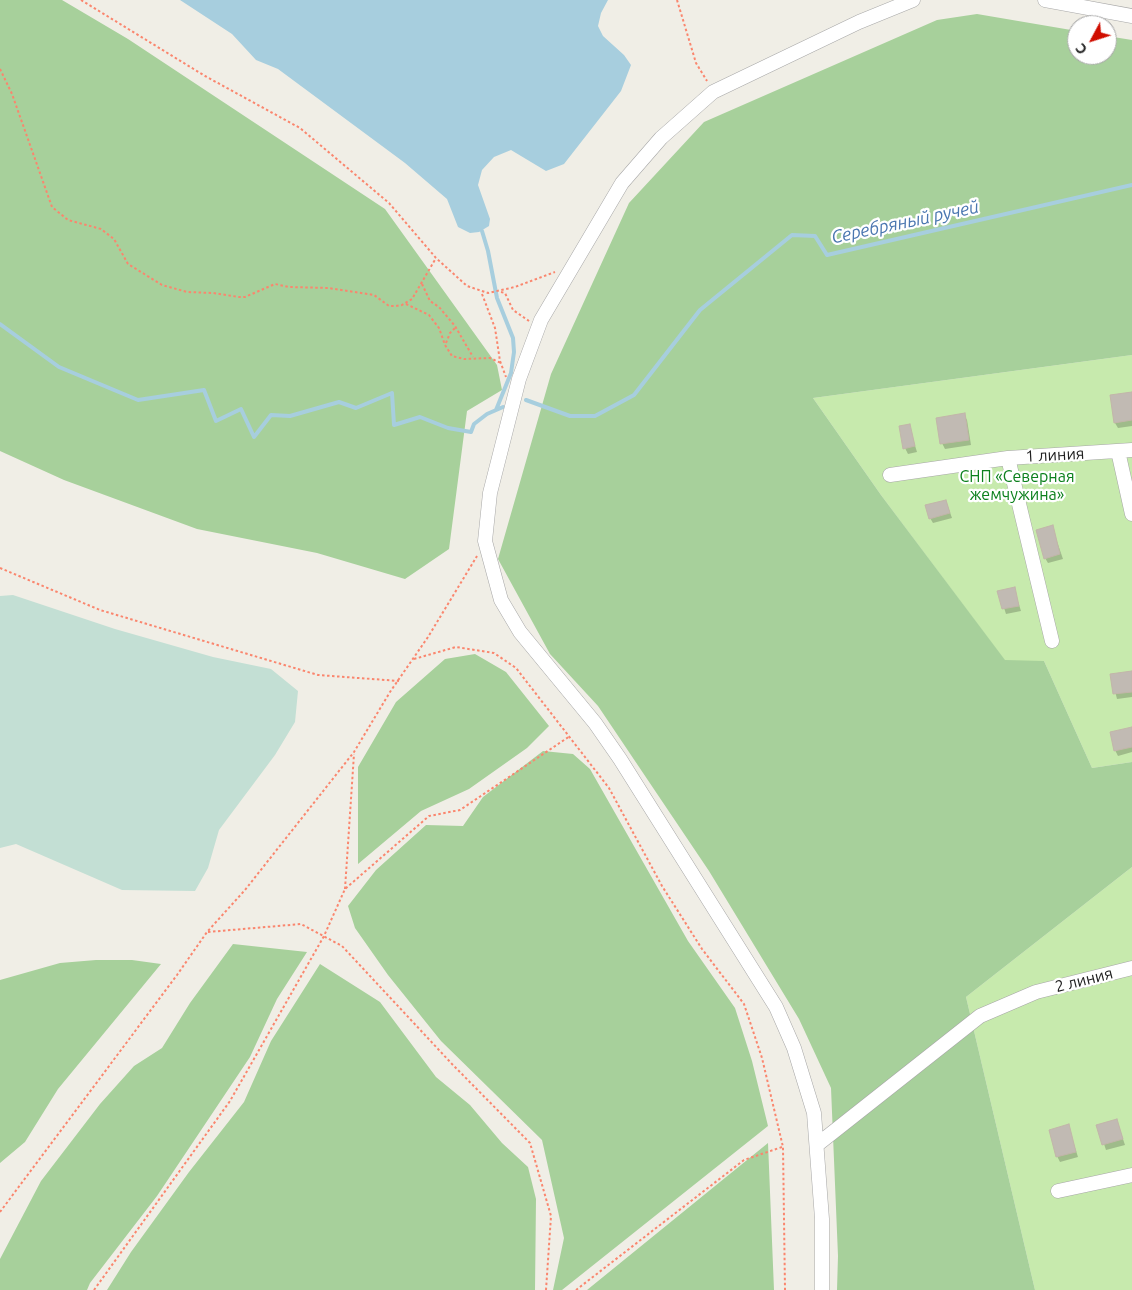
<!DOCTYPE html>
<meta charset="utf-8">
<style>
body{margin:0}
#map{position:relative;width:1132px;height:1290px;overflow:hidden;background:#f0eee6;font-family:Ubuntu,sans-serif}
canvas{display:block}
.north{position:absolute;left:1067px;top:15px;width:50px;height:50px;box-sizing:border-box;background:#fff;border:1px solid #a6a6a6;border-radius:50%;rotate:230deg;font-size:14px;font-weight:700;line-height:20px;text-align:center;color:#202020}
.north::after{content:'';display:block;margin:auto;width:18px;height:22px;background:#d00e00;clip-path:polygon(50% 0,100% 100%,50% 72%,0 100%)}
</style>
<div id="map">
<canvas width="1132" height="1290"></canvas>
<div class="north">С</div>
</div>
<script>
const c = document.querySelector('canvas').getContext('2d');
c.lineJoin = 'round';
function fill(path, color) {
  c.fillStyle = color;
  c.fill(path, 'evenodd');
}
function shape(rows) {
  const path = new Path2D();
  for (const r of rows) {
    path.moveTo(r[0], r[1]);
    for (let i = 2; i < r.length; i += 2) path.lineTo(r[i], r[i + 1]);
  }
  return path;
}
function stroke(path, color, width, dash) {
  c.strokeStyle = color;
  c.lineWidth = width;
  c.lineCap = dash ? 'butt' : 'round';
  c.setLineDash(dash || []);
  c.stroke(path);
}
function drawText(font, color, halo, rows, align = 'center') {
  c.font = font + ' Ubuntu,sans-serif';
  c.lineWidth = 4.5;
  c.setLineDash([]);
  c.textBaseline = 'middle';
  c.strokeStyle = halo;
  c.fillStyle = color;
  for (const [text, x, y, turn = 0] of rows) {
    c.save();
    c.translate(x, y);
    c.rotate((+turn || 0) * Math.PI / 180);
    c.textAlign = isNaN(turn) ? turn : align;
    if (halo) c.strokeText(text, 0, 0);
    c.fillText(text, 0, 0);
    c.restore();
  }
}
fill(shape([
 [1132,355,1132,762,1092,768,1044,661,1005,661,881,495,813,398],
 [1132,867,1132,1290,1035,1290,966,997]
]), '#c7eaad');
fill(shape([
 [0,0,62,0,128,39,385,209,497,365,502,390,467,411,449,549,405,579,317,553,197,529,64,480,0,451],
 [977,14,1077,31,1077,55,1107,55,1107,36,1132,40,1132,355,813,398,881,495,1005,660,1044,661,1092,768,1132,762,1132,867,966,997,1035,1290,837,1290,838,1256,831,1088,799,1019,709,871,598,706,550,654,498,559,551,374,629,203,704,122,937,20],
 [475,654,506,672,549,726,527,748,469,789,421,811,358,864,358,767,396,702,445,659],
 [543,751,573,754,590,769,688,941,735,1008,752,1061,768,1126,562,1290,553,1290,564,1238,542,1140,441,1041,388,975,355,928,348,906,376,870,426,825,463,826,483,797],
 [233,944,307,952,277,999,250,1057,157,1196,90,1283,87,1290,0,1290,0,1259,41,1181,100,1104,134,1066,162,1048,190,1003],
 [96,960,132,960,161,964,58,1089,25,1142,0,1163,0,980,60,963],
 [320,964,380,1002,436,1077,470,1105,502,1143,528,1167,536,1199,535,1290,107,1290,131,1252,189,1172,244,1102,271,1041],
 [768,1143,774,1290,587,1290]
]), '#a7d09b');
fill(shape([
 [13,595,115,629,213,657,271,669,298,691,295,722,275,755,219,830,208,868,195,891,122,890,16,844,0,848,0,596]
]), '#c3dfd4');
fill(shape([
 [180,0,608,0,601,13,598,26,603,36,624,55,631,65,621,91,564,164,546,171,511,150,494,157,482,170,478,185,490,219,489,226,479,232,470,233,458,227,447,199,405,163,278,69,256,60,232,34]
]), '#a7cede');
fill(shape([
 [1132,393,1132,426,1118,428,1115,423],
 [964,415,967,420,971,445,945,449,942,443],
 [909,426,917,452,908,454,905,448],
 [946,501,952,518,933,523,930,518],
 [1052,527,1063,559,1048,563,1045,558],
 [1014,589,1021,611,1006,614,999,592],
 [1132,672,1132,697,1117,699,1111,675],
 [1132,730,1132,752,1118,756,1115,750],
 [1117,1121,1125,1145,1106,1150,1098,1126],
 [1068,1126,1078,1157,1060,1162,1057,1156]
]), '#0003');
stroke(shape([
 [482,231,488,251,497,298,513,338,514,352,511,373,496,410],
 [0,324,59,367,138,400,204,390,216,421,241,409,254,437,271,415,290,416,339,402,356,408,392,393,394,425,420,417,448,428,471,432,474,424,487,414,503,407],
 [526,400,570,416,595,416,634,395,700,310,792,235,815,236,827,255,1132,185]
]), '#a7cede', 4);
const building = shape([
 [1132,392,1132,420,1114,423,1110,395,1132,392],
 [965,413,969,440,940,444,936,418,965,413],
 [910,424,915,446,903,449,899,426,910,424],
 [946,500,950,513,929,519,925,505,946,500],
 [1053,525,1060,554,1044,559,1036,530,1053,525],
 [1015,587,1019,606,1002,609,997,591,1015,587],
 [1132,671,1132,692,1113,694,1110,674,1132,671],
 [1132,727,1132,747,1114,751,1110,732,1132,727],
 [1117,1119,1123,1139,1102,1145,1096,1125,1117,1119],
 [1069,1124,1076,1152,1056,1157,1049,1130,1069,1124]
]);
fill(building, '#c1bab3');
stroke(building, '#c2b6a9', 1);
const minor = shape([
 [1045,0,1132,16],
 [1118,451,1132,514],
 [1008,458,1052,641],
 [890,475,1008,458,1132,450],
 [818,1144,980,1016,1036,992,1132,968],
 [1058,1191,1132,1175],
 [822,1290,822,1219,814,1113,794,1048,776,1007,620,759,595,723,520,632,501,600,485,541,490,493,519,379,541,320,622,183,661,138,713,92,859,22,913,0]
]);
stroke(minor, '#a7a7a7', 15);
stroke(shape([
 [81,0,205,76,300,128,389,203,436,258,467,286,488,293,515,287,555,272],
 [677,0,696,63,707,81],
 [0,69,12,94,52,207,68,220,101,229,114,239,128,264,162,285,187,292,213,293,239,297,245,297,275,284,289,287,328,288,374,295,389,306,396,306,402,305,412,299,436,258],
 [422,284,430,301,439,307,455,326,473,357],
 [501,292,505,293,513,310,529,321],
 [482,294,495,328,500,361,506,377],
 [406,304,429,315,439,328,445,345,452,356,464,359,490,358,501,363],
 [446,343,450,333,456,327],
 [0,568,100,610,318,675,399,681],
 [414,659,456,647,494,653,516,668,609,788,662,886,702,949,744,1004,762,1058,783,1147,785,1290],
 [345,889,354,754],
 [208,932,301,924,342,946,452,1064,530,1143,551,1216,546,1290],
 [0,1212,177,975,207,932,245,890,354,752,390,692,428,637,477,556],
 [94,1290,230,1101,324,936,345,889,429,816,460,810,570,736],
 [576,1290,744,1160,782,1147]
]), '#fa866e', 2, [2.5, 2.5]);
stroke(minor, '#fff', 14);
drawText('16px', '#202020', '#fff', [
 ["1 линия",1055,455,-3],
 ["2 линия",1084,980,-14]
]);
drawText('16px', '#0c801d', '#fff', [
 ["СНП «Северная",1017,477],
 ["жемчужина»",1017,495]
]);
drawText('italic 18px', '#4b77b0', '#fff', [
 ["Серебряный ручей",905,222,-12]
]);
</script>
